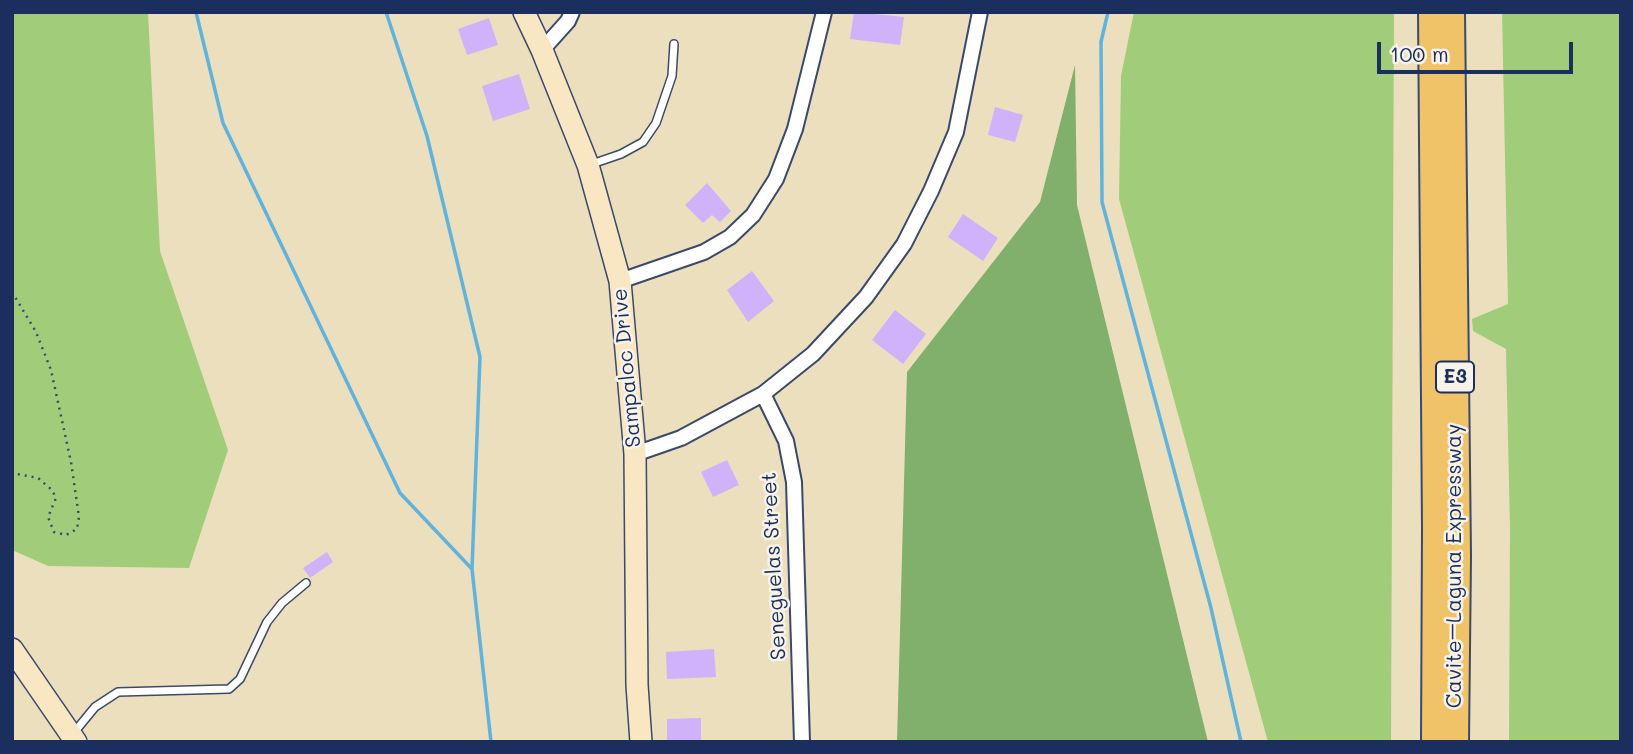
<!DOCTYPE html>
<meta charset="utf-8">
<style>
body{margin:0}
#map{position:relative;width:1633px;height:754px;overflow:hidden;background:#ebdfbe;font-family:Mali,sans-serif}
canvas{display:block}
.frame{position:absolute;inset:0;border:14px solid #1b2f5e;pointer-events:none}
.scale{position:absolute;left:1377px;top:42px;width:196px;height:32px;box-sizing:border-box;border:4px solid #1b2f5e;border-top:0;padding-left:9px;font-size:21px;line-height:24px;white-space:nowrap;color:#1b2f5e;-webkit-text-stroke:5px #f7f3e8;paint-order:stroke}
</style>
<div id="map">
<canvas width="1633" height="754"></canvas>
<div class="frame"></div>
<div class="scale">100 m</div>
</div>
<script>
const c = document.querySelector('canvas').getContext('2d');
c.lineJoin = 'round';
function fill(path, color) {
  c.fillStyle = color;
  c.fill(path, 'evenodd');
}
function shape(rows) {
  const path = new Path2D();
  for (const r of rows) {
    path.moveTo(r[0], r[1]);
    for (let i = 2; i < r.length; i += 2) path.lineTo(r[i], r[i + 1]);
  }
  return path;
}
function stroke(path, color, width, dash) {
  c.strokeStyle = color;
  c.lineWidth = width;
  c.lineCap = dash ? 'butt' : 'round';
  c.setLineDash(dash || []);
  c.stroke(path);
}
function drawText(font, color, halo, rows, align = 'center') {
  c.font = font + ' Mali,sans-serif';
  c.lineWidth = 5;
  c.setLineDash([]);
  c.textBaseline = 'middle';
  c.strokeStyle = halo;
  c.fillStyle = color;
  for (const [text, x, y, turn = 0] of rows) {
    c.save();
    c.translate(x, y);
    c.rotate((+turn || 0) * Math.PI / 180);
    c.textAlign = isNaN(turn) ? turn : align;
    if (halo) c.strokeText(text, 0, 0);
    c.fillText(text, 0, 0);
    c.restore();
  }
}
fill(shape([
 [12,12,148,12,160,251,228,450,189,568,48,566,12,550],
 [1134,12,1394,12,1391,742,1268,742,1119,199,1121,76],
 [1502,12,1621,12,1621,742,1509,742,1510,529,1506,349,1473,331,1472,319,1508,304]
]), '#a1cd7b');
fill(shape([
 [1075,65,1077,205,1208,742,897,742,907,372,1040,202]
]), '#80b06b');
stroke(shape([
 [196,12,223,123,400,493,472,569],
 [386,12,427,136,480,357,472,569,491,742],
 [1108,12,1101,42,1102,202,1211,608,1241,742]
]), '#61b3dc', 3.5);
fill(shape([
 [854,12,904,17,900,45,850,39],
 [489,18,498,45,467,55,458,29],
 [519,74,530,109,493,121,482,86],
 [995,107,1023,115,1015,142,988,135],
 [707,183,731,211,720,222,712,215,703,223,685,205],
 [963,214,998,238,983,261,948,237],
 [752,271,774,301,748,322,727,290],
 [895,310,926,334,903,364,872,340],
 [727,460,739,485,713,497,701,472],
 [327,552,333,562,310,578,303,568],
 [714,649,716,677,667,679,666,652],
 [701,718,701,742,667,742,667,719]
]), '#cfb2fa');
const lane = shape([
 [592,164,621,154,643,142,656,123,672,76,674,44],
 [72,735,95,707,118,692,229,689,240,679,267,622,282,603,306,583]
]);
const street = shape([
 [542,50,568,21,572,12],
 [620,281,704,252,730,237,753,215,776,179,795,129,824,12],
 [763,394,786,441,794,482,802,742],
 [635,454,681,438,763,394,813,354,866,297,904,244,931,191,956,132,980,12]
]);
const secondary = shape([
 [524,12,542,50,588,165,620,281,635,454,637,685,641,742],
 [12,649,76,742]
]);
const highway = shape([
 [1432,12,1436,529,1435,742],
 [1451,12,1457,556,1455,742]
]);
stroke(lane, '#3a496c', 10);
stroke(street, '#3a496c', 18);
stroke(secondary, '#3a496c', 24);
stroke(highway, '#3a496c', 30);
stroke(shape([
 [12,292,36,332,51,370,71,462,79,517,77,529,66,535,54,532,48,517,56,498,52,490,38,478,12,473]
]), '#3a496c', 2.5, [2, 5]);
stroke(lane, '#fff', 7);
stroke(street, '#fff', 14);
stroke(secondary, '#f9e7c3', 21);
stroke(highway, '#f1c369', 26);
for (const [x, y, w] of [
 [1455,377,38]
]) {
  const box = new Path2D();
  box.roundRect(x - w / 2, y - 15.5, w, 31, 5);
  c.fillStyle = '#f7f3e8';
  c.fill(box);
  stroke(box, '#1b2f5e', 2);
}
drawText('bold 19px', '#1b2f5e', null, [
 ["E3",1455,377]
]);
drawText('21px', '#1b2f5e', '#f7f3e8', [
 ["Sampaloc Drive",627,368,-95],
 ["Seneguelas Street",774,566,-93],
 ["Cavite–Laguna Expressway",1455,566,-90]
]);
</script>
